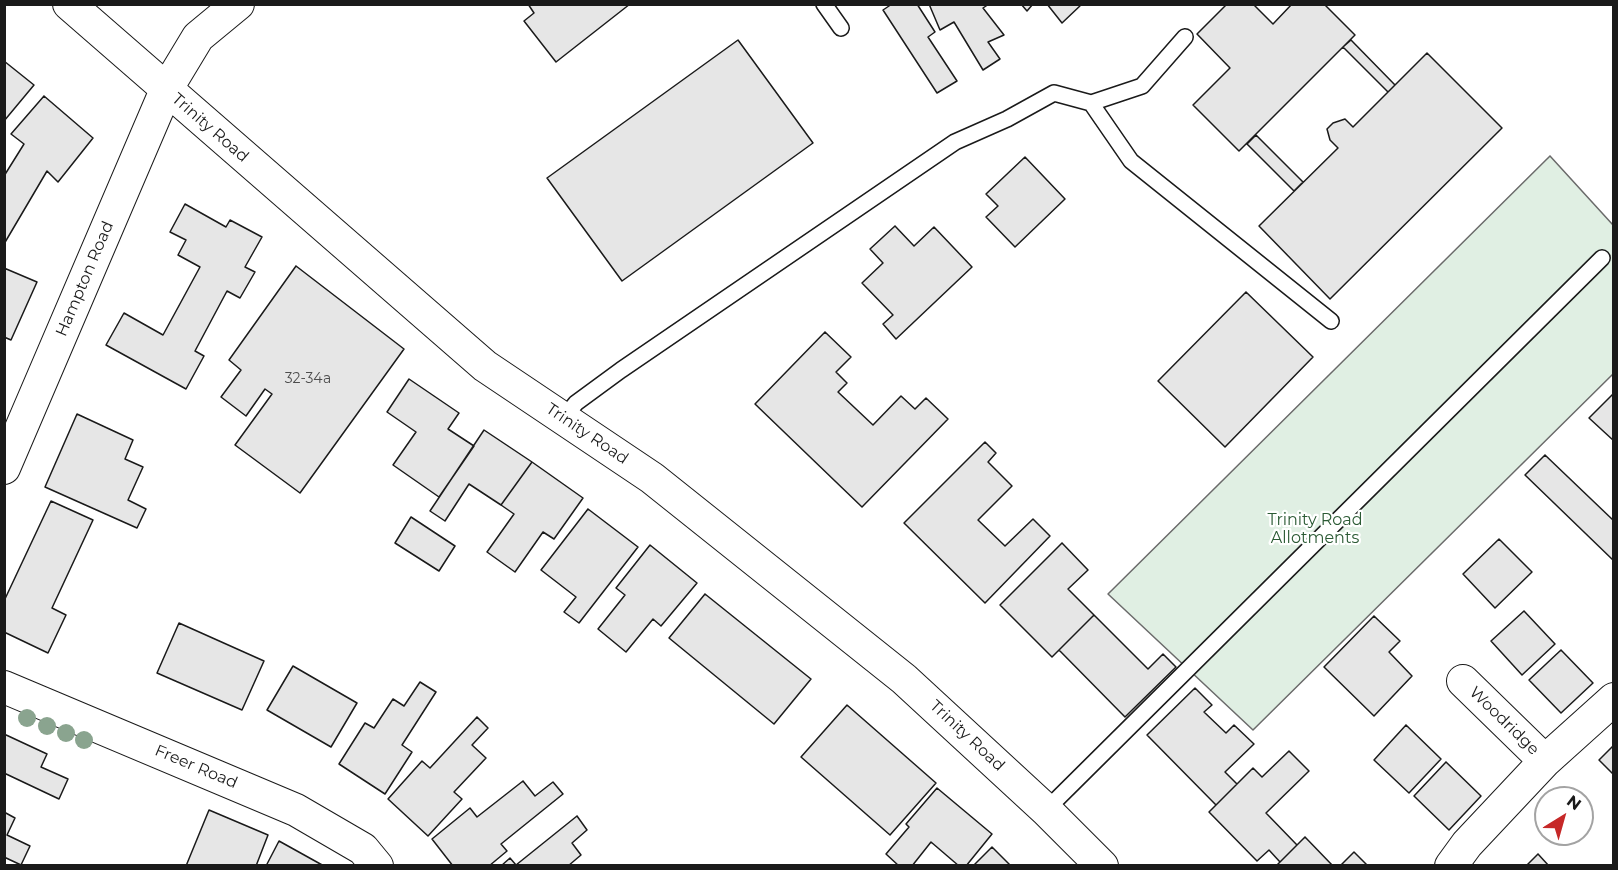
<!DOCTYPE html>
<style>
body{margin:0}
#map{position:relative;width:1618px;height:870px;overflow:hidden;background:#fff;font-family:Montserrat,sans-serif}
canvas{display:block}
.frame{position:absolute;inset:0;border:6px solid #1a1a1a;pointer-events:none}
.north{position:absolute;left:1534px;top:786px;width:60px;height:60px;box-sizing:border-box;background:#fff;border:2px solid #a3a3a3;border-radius:50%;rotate:37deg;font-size:16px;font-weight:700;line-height:24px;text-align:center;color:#1a1a1a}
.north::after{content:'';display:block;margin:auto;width:21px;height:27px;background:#c62828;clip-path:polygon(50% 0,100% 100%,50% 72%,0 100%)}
</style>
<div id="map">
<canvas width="1618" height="870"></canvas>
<div class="frame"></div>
<div class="north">N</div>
</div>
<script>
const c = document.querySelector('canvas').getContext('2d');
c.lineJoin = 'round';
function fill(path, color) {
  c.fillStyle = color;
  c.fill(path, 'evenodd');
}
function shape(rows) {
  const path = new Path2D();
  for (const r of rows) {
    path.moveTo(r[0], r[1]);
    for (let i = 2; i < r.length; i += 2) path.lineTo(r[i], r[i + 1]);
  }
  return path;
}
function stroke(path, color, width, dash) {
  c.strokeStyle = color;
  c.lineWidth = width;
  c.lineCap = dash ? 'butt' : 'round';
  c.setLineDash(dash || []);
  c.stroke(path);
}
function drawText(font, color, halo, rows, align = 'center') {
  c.font = font + ' Montserrat,sans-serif';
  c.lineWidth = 4.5;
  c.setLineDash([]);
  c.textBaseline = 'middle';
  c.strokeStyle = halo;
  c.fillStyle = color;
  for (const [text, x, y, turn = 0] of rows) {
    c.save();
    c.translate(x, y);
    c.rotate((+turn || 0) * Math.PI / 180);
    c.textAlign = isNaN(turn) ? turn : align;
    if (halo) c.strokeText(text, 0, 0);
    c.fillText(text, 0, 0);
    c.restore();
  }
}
const green = shape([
 [1550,156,1613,225,1613,374,1253,730,1108,594,1550,156]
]);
fill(green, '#e0efe3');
stroke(green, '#6a6a6a', 1.5);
const building = shape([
 [528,4,630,4,556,62,524,21,534,13,528,4],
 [892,4,917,4,935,32,928,37,957,81,937,93,883,10,892,4],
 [929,4,989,4,983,8,1004,35,988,42,1000,59,983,70,954,22,940,30,929,4],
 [1021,4,1033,4,1027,11,1021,4],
 [1047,4,1082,4,1062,23,1047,4],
 [1227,4,1253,4,1273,24,1292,4,1324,4,1355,35,1239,151,1193,105,1230,68,1197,34,1227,4],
 [738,40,813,143,622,281,547,178,738,40],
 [1351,40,1395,85,1388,92,1343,47,1351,40],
 [1427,53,1502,128,1330,299,1259,226,1338,148,1330,140,1327,129,1333,123,1345,119,1353,127,1427,53],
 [4,61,34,85,4,121,4,61],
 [44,96,93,138,58,182,47,171,4,244,4,176,24,144,11,134,44,96],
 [1256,135,1303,182,1294,191,1247,144,1256,135],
 [1025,157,1065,199,1015,247,986,217,998,206,986,194,1025,157],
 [185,204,226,227,230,220,262,237,245,267,255,272,240,298,227,291,195,351,204,356,186,389,106,345,124,313,163,335,200,267,178,255,186,240,170,232,185,204],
 [895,226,914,246,934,227,972,267,896,339,883,324,893,315,862,283,883,263,870,249,895,226],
 [296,266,404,349,300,493,235,445,272,394,265,389,246,416,221,397,241,370,229,360,296,266],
 [4,268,37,282,11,340,4,337,4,268],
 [1246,292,1313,357,1225,447,1158,381,1246,292],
 [825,332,851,357,836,372,847,383,838,392,873,425,901,396,915,409,926,398,948,419,862,507,755,404,825,332],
 [409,379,459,413,448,429,474,446,439,497,393,465,416,432,387,412,409,379],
 [1614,393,1614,441,1589,418,1614,393],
 [77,414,133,440,125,459,143,467,128,500,146,509,137,528,45,487,77,414],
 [484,430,532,462,501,505,469,484,445,521,430,511,484,430],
 [985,442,996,453,988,462,1012,486,978,520,1005,546,1033,519,1050,536,985,603,904,523,985,442],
 [1545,455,1614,521,1614,561,1525,475,1545,455],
 [532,462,583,498,554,539,543,532,515,572,487,552,514,514,501,505,532,462],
 [51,501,93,520,52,608,66,615,48,653,4,632,4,601,51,501],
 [588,509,638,547,579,623,564,612,576,597,541,570,588,509],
 [411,517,455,546,439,571,395,543,411,517],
 [1499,539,1532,572,1495,608,1463,574,1499,539],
 [1062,543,1088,570,1068,589,1094,615,1052,657,1000,605,1062,543],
 [650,545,697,583,661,626,653,619,626,652,598,629,625,595,616,588,650,545],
 [705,594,811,679,774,724,669,638,705,594],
 [1524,611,1555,644,1522,675,1491,641,1524,611],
 [1094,615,1148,669,1163,654,1176,667,1125,717,1059,650,1094,615],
 [1374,616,1400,641,1389,652,1412,676,1374,716,1324,667,1374,616],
 [179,623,264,661,242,710,157,673,179,623],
 [1561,650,1593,683,1561,713,1529,680,1561,650],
 [293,666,357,703,331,747,267,710,293,666],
 [420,682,436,692,402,745,412,752,385,794,339,764,365,723,374,728,393,699,404,706,420,682],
 [1195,688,1212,705,1204,712,1226,733,1234,725,1254,744,1225,772,1237,784,1216,805,1147,735,1195,688],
 [847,705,936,783,890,835,801,757,847,705],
 [477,717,488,728,472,745,486,758,454,792,462,799,428,836,388,799,422,761,430,768,477,717],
 [1406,725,1441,759,1409,793,1374,760,1406,725],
 [4,734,47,754,41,767,68,779,59,799,4,773,4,734],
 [1614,745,1614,775,1599,760,1614,745],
 [1289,751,1309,771,1266,813,1297,845,1280,862,1269,850,1257,861,1209,812,1253,768,1262,777,1289,751],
 [1446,762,1481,796,1449,830,1414,796,1446,762],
 [523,781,535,796,553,782,563,794,501,844,507,851,489,866,453,866,432,839,470,808,477,817,523,781],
 [937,788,992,834,966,866,959,866,931,842,912,866,899,866,886,854,909,827,906,824,937,788],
 [209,810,268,835,256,866,186,866,209,810],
 [4,812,15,818,7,835,30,846,21,865,4,857,4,812],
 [577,816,587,830,572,843,581,855,568,866,501,866,510,858,516,865,577,816],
 [1305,837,1333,866,1276,866,1305,837],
 [279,841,324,866,266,866,279,841],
 [992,847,1011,866,973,866,992,847],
 [1354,852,1368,866,1340,866,1354,852],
 [1538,854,1549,866,1526,866,1538,854]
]);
fill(building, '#e6e6e6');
stroke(building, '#1a1a1a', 1.5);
const lane = shape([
 [824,4,841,28],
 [1091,103,1131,161,1331,321],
 [563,419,576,403,621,370,955,142,1007,119,1054,93,1091,103,1142,86,1185,37],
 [1046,810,1602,258]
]);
const street = shape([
 [69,4,485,366,652,478,904,679,1046,810,1102,866],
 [4,468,166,90,198,37,238,4],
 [1463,681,1545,761],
 [4,687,296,810,363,849,377,866],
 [1451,866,1467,844,1545,761,1614,699]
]);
stroke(lane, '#1a1a1a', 18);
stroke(street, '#1a1a1a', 34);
stroke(lane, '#fff', 15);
stroke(street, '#fff', 32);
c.fillStyle = '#8aa48f';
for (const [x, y] of [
 [27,718],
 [47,726],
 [66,733],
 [84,740]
]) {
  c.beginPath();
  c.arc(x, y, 9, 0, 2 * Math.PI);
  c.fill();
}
drawText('14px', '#4d4d4d', null, [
 ["32-34a",308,379]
]);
drawText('16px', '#1a1a1a', '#fff', [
 ["Trinity Road",210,128,41],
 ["Hampton Road",85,279,-67],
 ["Trinity Road",587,434,34],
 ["Woodridge",1504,721,44],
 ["Trinity Road",967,736,43],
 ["Freer Road",196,767,23]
]);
drawText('16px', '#2b5a34', '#fff', [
 ["Trinity Road",1315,520],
 ["Allotments",1315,538]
]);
</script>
